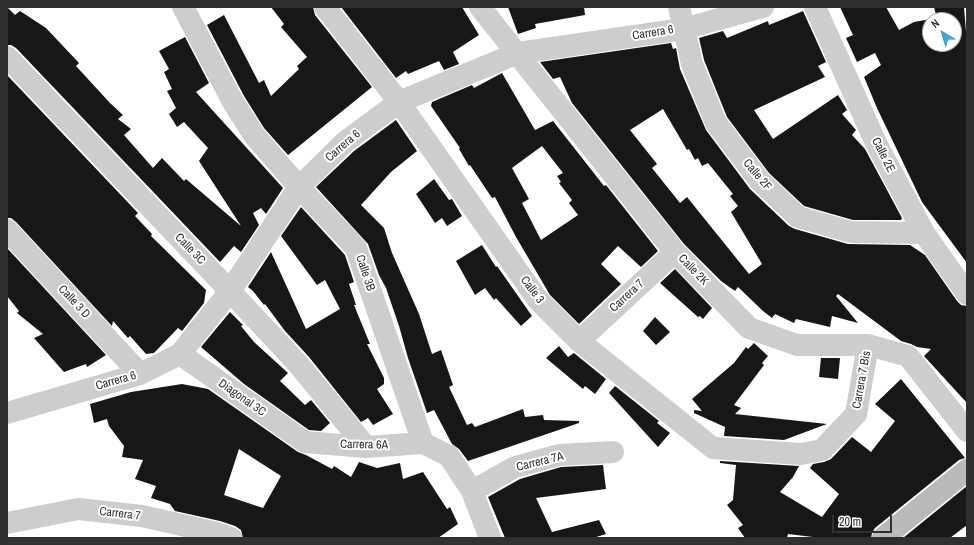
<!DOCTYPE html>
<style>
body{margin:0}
#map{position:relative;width:974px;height:545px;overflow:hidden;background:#fff;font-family:"Archivo Narrow",sans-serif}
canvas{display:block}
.frame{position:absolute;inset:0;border:8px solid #303030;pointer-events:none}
.north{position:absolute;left:922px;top:12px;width:40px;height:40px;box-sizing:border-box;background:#fff;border:1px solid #acacac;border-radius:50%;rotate:322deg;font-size:11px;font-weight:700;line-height:16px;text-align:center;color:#303030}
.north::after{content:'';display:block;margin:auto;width:14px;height:18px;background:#3fa8da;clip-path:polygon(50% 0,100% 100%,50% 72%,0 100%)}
.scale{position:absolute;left:832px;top:515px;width:60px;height:18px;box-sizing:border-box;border:2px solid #303030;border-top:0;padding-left:5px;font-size:12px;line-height:14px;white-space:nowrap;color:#303030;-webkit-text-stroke:3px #fff;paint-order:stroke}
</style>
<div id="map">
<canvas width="974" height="545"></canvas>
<div class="frame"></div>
<div class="north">N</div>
<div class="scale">20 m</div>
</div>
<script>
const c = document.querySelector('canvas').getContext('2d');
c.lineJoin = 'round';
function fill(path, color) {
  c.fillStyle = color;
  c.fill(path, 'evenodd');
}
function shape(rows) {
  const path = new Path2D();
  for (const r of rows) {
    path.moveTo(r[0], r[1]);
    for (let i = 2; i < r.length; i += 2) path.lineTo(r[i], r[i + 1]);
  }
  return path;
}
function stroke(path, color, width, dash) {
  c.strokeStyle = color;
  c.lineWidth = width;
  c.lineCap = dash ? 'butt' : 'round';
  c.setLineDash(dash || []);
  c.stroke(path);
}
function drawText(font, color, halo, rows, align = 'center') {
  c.font = font + ' "Archivo Narrow",sans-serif';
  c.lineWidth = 4;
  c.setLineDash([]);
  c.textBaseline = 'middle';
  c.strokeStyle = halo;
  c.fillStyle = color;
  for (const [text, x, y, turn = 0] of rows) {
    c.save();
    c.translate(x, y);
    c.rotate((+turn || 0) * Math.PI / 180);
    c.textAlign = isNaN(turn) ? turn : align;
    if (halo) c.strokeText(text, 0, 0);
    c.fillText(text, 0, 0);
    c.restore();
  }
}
fill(shape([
 [7,7,15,15,20,11,46,28,79,63,76,66,110,103,123,115,118,119,131,129,124,135,153,168,162,158,184,181,186,179,241,226,199,161,208,148,184,122,177,127,169,114,176,108,167,91,172,89,164,72,169,69,159,51,185,37,209,83,196,92,283,188,266,214,261,208,253,213,259,225,241,252,234,246,220,262,16,48,11,45,7,45],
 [271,7,313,7,315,15,372,87,288,155,264,128,244,96,207,25,224,15,259,83,264,80,271,96,299,69,297,66,307,57,281,27,284,24],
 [341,7,462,7,479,35,453,52,459,64,444,70,439,61,408,74,406,71,396,78],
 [508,7,584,7,585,15,535,24,536,28,518,34],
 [840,7,886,7,899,30,914,22,931,19,931,16,936,15,934,7,964,7,967,44,967,263,922,202,877,108,864,77,881,65,875,53,857,62,846,38,853,35],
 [930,20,954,20,954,44,930,44],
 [803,11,826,62,818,66,825,77,754,110,773,139,838,95,847,110,842,114,856,130,852,135,865,149,902,218,901,220,853,220,804,206,769,173,727,117,704,60,699,38,723,31,727,38,768,21,769,25],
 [671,43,673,49,676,48,680,69,706,130,750,189,789,226,795,229,848,244,910,245,925,255,957,301,961,305,967,306,967,403,924,356,931,349,917,347,911,344,901,341,838,294,836,296,858,323,832,316,830,327,796,319,794,323,775,314,772,318,763,311,738,287,735,291,721,281,684,244,572,103,560,77,553,79,540,62],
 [663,109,687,150,689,149,695,160,698,158,702,166,708,163,733,194,730,196,738,206,731,212,762,264,749,274,687,197,680,203,652,168,657,164,630,130],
 [502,73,535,130,553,121,604,186,606,185,658,251,641,267,618,246,601,264,621,284,579,324,550,295,516,237,495,197,492,198,470,165,469,166,459,149,460,148,431,106,432,102,472,85,474,88],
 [542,146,563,173,557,176,561,182,559,183,572,200,569,203,578,215,541,240,522,203,529,199,512,168],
 [7,75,138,213,135,216,152,234,151,236,206,290,204,303,182,331,178,328,154,353,146,354,130,336,128,338,113,321,112,326,16,222,11,218,7,218],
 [396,120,417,151,391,172,361,205,384,228,392,253,419,314,432,354,441,350,453,385,449,387,467,425,472,423,475,427,523,409,525,417,543,415,544,420,579,421,579,423,468,461,459,449,452,444,434,410,427,413,408,358,399,326,386,288,379,275,368,244,316,187,354,151],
 [434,179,449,200,452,199,462,216,447,226,442,218,435,223,416,194],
 [301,207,345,255,354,282,349,284,356,305,354,305,370,344,367,344,384,378,384,384,377,389,393,414,373,425,368,418,361,422,309,357,285,331,265,304,264,305,253,291,248,287,271,252,306,329,340,309,325,280,317,285,281,236],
 [482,245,496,267,497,266,532,316,521,326,496,298,494,300,485,288,475,295,456,261],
 [7,248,106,355,87,367,86,364,64,372,34,338,43,334,17,313,19,311,7,296],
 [675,269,712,308,703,319,700,316,698,317,660,283],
 [230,312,243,325,241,326,254,342,288,373,280,381,305,405,311,400,330,423,321,431,309,430,244,384,201,347],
 [655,317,670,332,656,345,643,331],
 [754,343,768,356,762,363,764,365,734,405,741,408,735,414,827,424,784,440,724,436,725,427,694,413,694,410,702,411,692,399,734,363,746,347,748,349],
 [559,346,568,357,574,353,606,379,595,394,585,386,583,389,546,358],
 [821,358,840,358,838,379,819,377],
 [901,379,965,458,959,460,875,528,872,533,871,538,821,538,788,534,787,538,745,538,738,528,743,525,727,505,733,500,736,465,720,463,720,461,799,466,793,477,780,492,822,517,839,494,810,468,813,464,824,462,831,459,852,437,871,452,895,421,875,404],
 [182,384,208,389,298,452,306,455,332,469,334,466,351,477,359,462,377,468,400,463,403,479,423,472,447,509,450,507,458,524,438,538,243,538,241,530,235,526,220,521,175,511,170,504,151,498,156,486,135,479,143,460,122,457,124,446,109,426,107,419,94,423,90,404,131,392],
 [239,449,281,476,263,508,224,495],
 [615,386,659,421,657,423,670,433,658,447,609,393],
 [603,465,606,489,536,498,552,532,599,520,606,534,593,538,505,538,488,497,520,479,561,467],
 [967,486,967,525,950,538,903,538]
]), '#171717');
stroke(shape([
 [183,7,233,102,254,135,299,187,356,248,423,443,449,456,472,491,490,538],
 [325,7,399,102,538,300,579,341,713,448,801,454,822,450,856,414,868,345],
 [480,7,675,252,749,328,797,345,868,345,908,356,967,431],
 [679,7,692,64,716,123,760,181,798,217,851,232,924,233],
 [815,7,876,143,924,233,967,294],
 [7,57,230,291,299,365,366,447],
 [7,230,140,374],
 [579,341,675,252],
 [180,354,305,442,366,447,423,443],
 [7,413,140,374,180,354,230,291,299,187,346,141,399,102,518,53,683,29,763,7],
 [472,491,515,467,559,455,613,452],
 [7,523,78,509,142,516,217,533,231,538]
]), '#cdcdcd', 22);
stroke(shape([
 [883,538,967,470]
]), '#bababa', 22);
drawText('12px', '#303030', '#fff', [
 ["Carrera 6",653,33,-9],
 ["Carrera 6",343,146,-41],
 ["Calle 2E",883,155,63],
 ["Calle 2F",757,175,50],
 ["Calle 3C",190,249,46],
 ["Calle 2K",693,270,46],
 ["Calle 3B",365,273,71],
 ["Calle 3",532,290,53],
 ["Carrera 7",627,296,-43],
 ["Calle 3 D",74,302,47],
 ["Carrera 7 Bis",862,380,-80],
 ["Carrera 6",116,381,-16],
 ["Diagonal 3C",242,398,35],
 ["Carrera 6A",364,445,1],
 ["Carrera 7A",540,462,-14],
 ["Carrera 7",120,514,7]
]);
</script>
